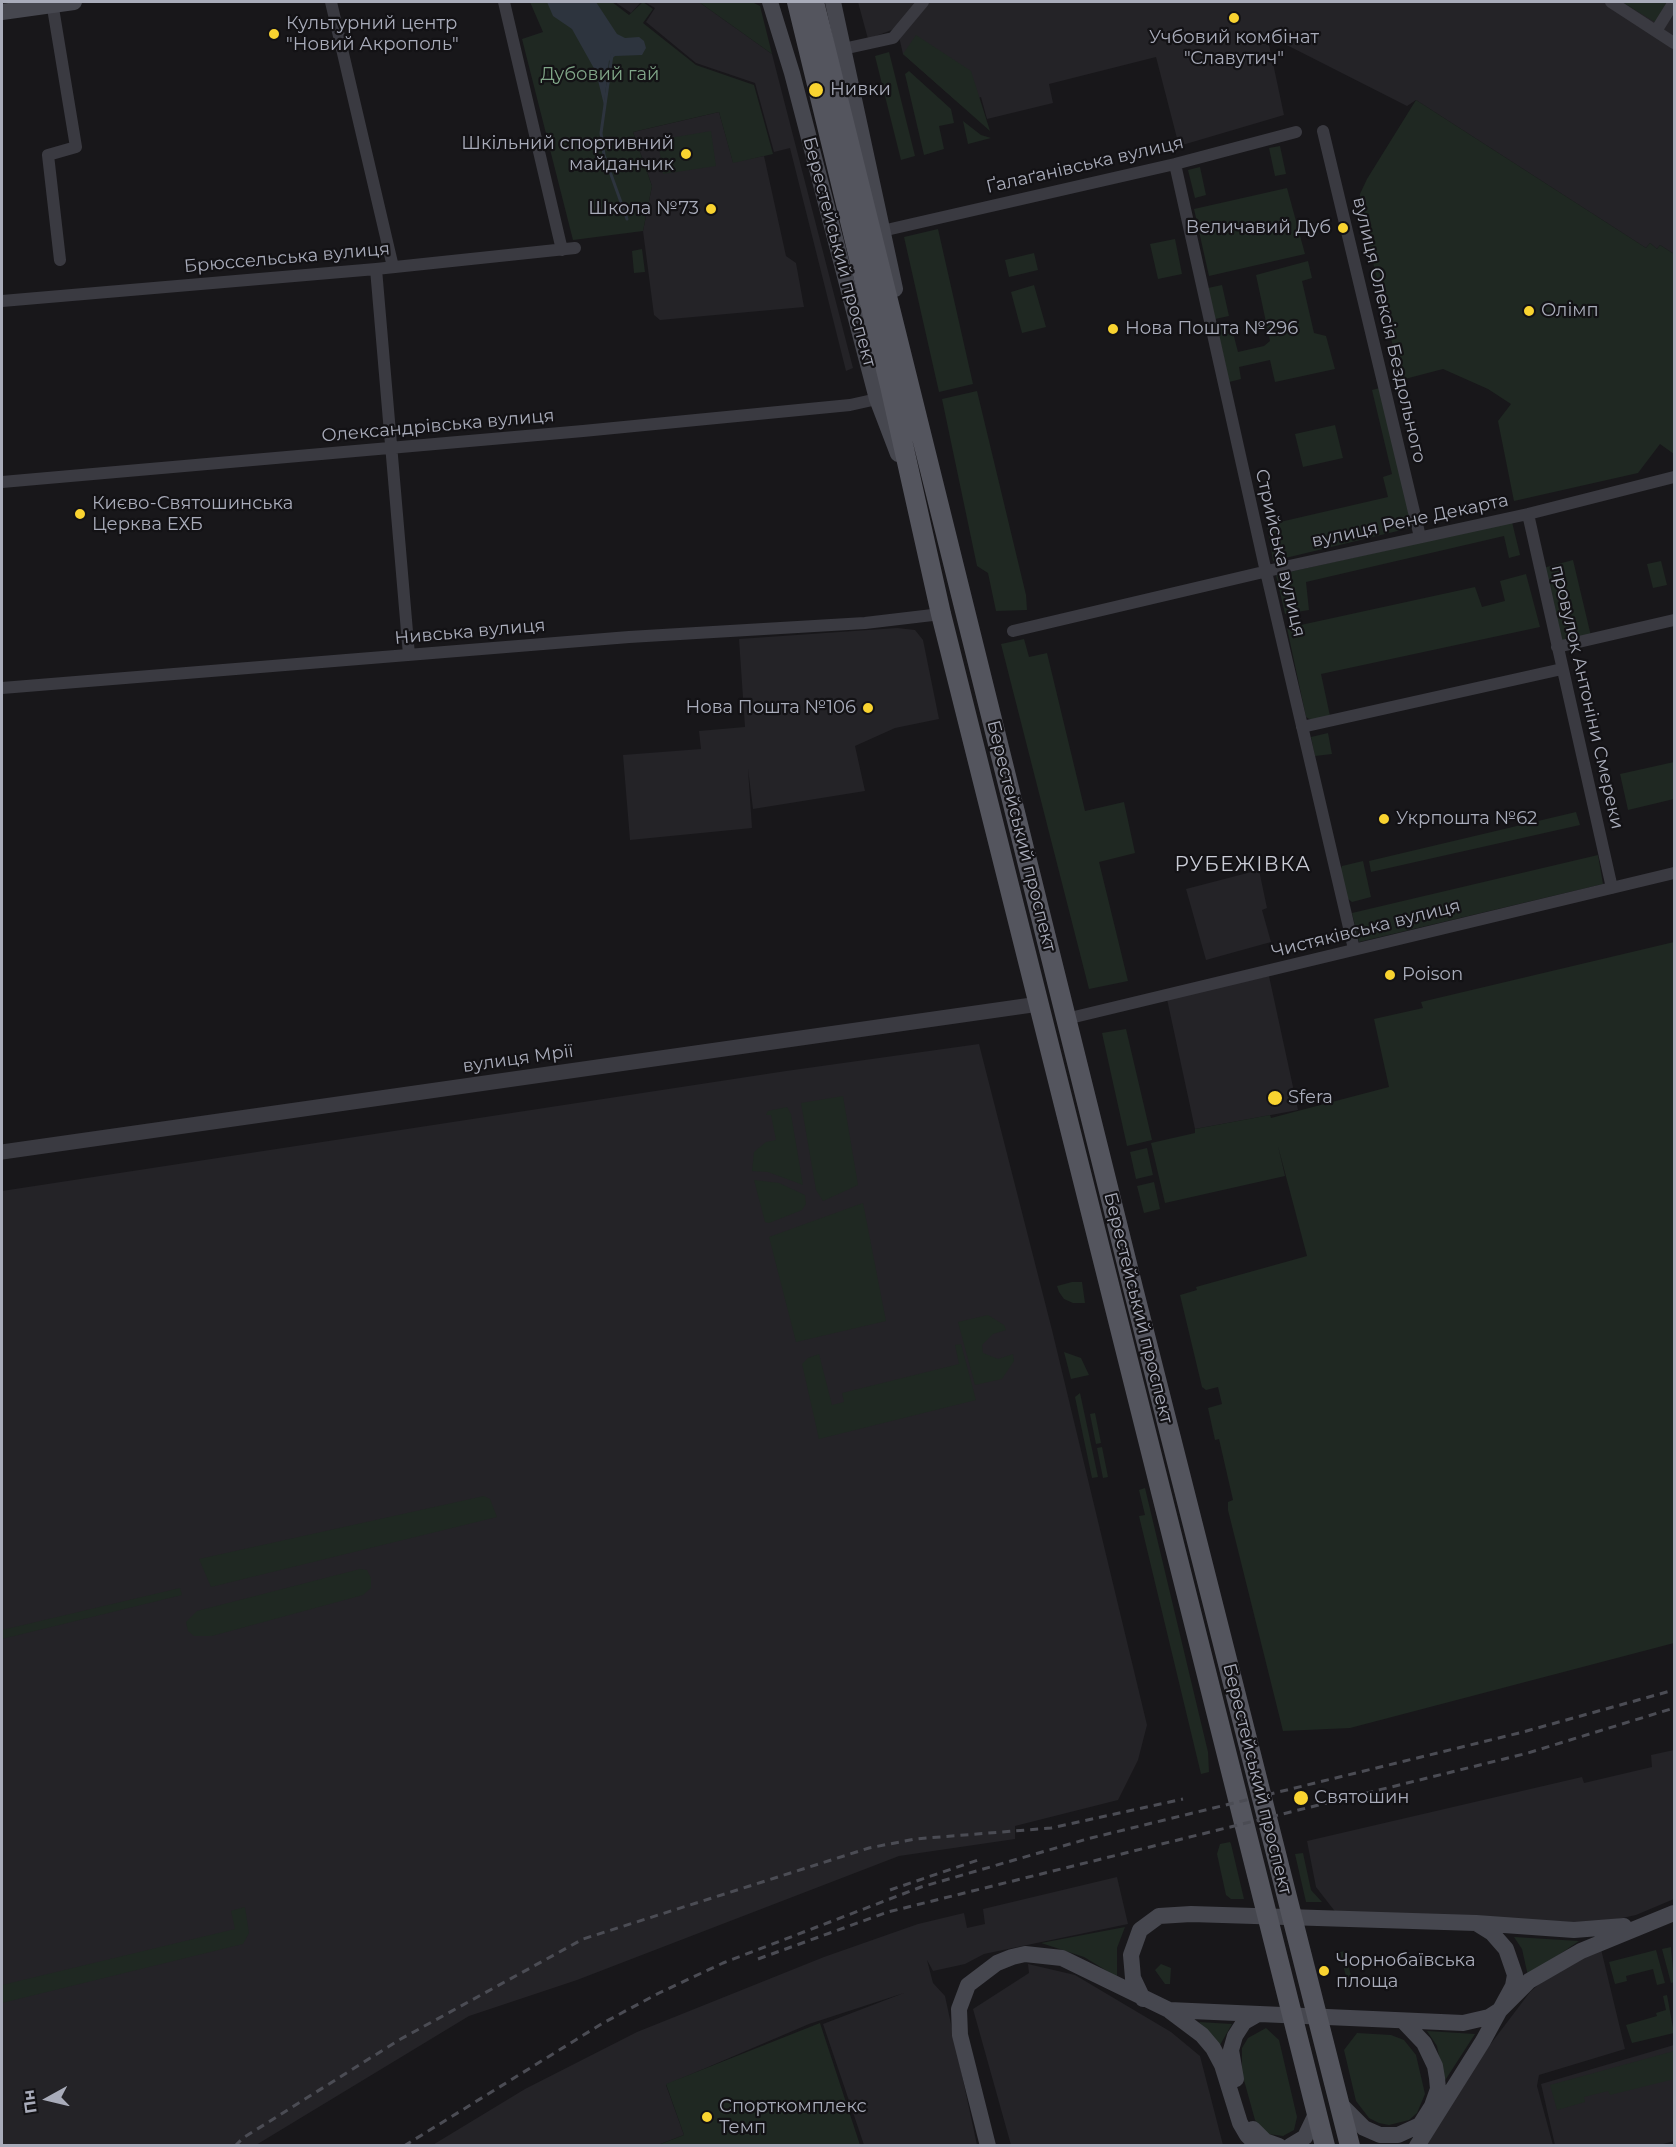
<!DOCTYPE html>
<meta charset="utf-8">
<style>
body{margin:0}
#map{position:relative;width:1676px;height:2147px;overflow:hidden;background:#18171a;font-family:Montserrat,sans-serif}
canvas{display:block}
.frame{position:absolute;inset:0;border:3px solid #a9acba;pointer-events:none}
.north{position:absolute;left:18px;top:2069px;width:60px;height:60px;-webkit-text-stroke:4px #131215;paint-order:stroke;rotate:262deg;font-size:16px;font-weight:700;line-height:24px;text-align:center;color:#a9acba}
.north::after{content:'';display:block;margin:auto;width:21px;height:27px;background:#a9acba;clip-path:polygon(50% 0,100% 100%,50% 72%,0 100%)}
</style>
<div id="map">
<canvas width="1676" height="2147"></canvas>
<div class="frame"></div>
<div class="north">Пн</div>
</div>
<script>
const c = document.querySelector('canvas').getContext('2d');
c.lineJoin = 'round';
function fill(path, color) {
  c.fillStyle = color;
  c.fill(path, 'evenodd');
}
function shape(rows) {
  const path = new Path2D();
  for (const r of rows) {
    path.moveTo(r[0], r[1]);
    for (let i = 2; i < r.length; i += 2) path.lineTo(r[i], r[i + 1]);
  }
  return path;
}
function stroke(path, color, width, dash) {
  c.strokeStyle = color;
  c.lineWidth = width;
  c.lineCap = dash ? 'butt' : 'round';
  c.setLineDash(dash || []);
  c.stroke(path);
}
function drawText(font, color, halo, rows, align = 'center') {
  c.font = font + ' Montserrat,sans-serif';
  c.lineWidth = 4.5;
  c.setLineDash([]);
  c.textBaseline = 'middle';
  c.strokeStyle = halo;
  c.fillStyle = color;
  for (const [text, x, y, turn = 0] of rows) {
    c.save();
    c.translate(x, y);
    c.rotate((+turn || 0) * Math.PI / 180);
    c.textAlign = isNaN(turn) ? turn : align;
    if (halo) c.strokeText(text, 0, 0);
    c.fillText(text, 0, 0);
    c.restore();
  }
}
fill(shape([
 [615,2,641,2,631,13],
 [645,2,699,2,772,54,853,368,846,371,790,148,774,152,755,83,696,63,646,22,655,8],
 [858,2,1674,2,1674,254,1660,245,1657,249,1650,243,1646,248,1416,100,1407,106,1267,35,1284,115,1179,146,1156,57,1049,84,1053,103,987,119,981,97,961,105,903,54,897,28,868,39],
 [719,112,733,162,764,156,786,256,796,263,804,307,660,320,654,315,643,231,652,186,633,132],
 [897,628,915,630,923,640,939,719,895,728,855,746,865,791,753,809,748,769,752,828,630,840,623,755,701,749,699,731,745,727,739,639],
 [1259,870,1267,908,1262,910,1271,942,1206,960,1186,889],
 [1269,976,1298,1110,1195,1129,1167,999],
 [979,1044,1052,1330,1147,1725,1138,1760,1118,1800,1015,1826,1015,1839,899,1856,577,1980,469,2016,256,2145,2,2146,2,1191,786,1071],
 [1674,1750,1674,1899,1636,1915,1599,1923,1337,1914,1316,1887,1307,1841,1582,1777,1584,1783,1652,1767,1651,1755],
 [1117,1877,1128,1924,984,1954,965,1964,933,1971,927,1960,933,1983,945,1996,977,2145,864,2145,823,2024,904,1993,809,2024,666,2085,684,2135,658,2145,431,2146,525,2089,637,2032,824,1957,918,1924,964,1913,967,1928,985,1924,983,1909],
 [1601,1949,1625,2049,1539,2075,1537,2086,1553,2145,1422,2146,1483,2054,1530,1992,1547,1977],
 [1028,1964,1075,1975,1171,2032,1200,2056,1223,2145,1011,2145,973,2009,1029,1973],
 [1674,2045,1674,2141,1656,2146,1555,2145,1541,2084]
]), '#242327');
fill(shape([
 [530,2,612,2,629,15,643,2,653,9,643,23,696,65,754,85,773,154,733,163,719,112,633,132,652,186,643,231,573,240,522,39,543,32],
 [699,2,752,2,760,6,772,54],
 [1622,2,1667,2,1655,22],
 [916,35,971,71,990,131,903,54],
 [889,52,915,156,901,160,875,56],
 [909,71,951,109,954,123,939,126,944,149,924,155,905,74],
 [1416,100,1646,248,1650,243,1657,249,1660,245,1674,254,1674,454,1660,444,1638,473,1514,501,1498,421,1511,404,1488,389,1443,369,1401,380,1360,208,1360,194,1367,179],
 [963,121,981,135,991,138,968,144],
 [711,131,716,166,663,174,658,140],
 [1280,146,1286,174,1275,176,1269,148],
 [1200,167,1206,195,1195,198,1188,170],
 [1287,188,1305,254,1209,276,1194,209],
 [938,229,973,384,939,392,904,237],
 [1175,239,1182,274,1158,279,1150,244],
 [642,249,645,272,634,273,632,251],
 [1034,253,1038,270,1009,277,1005,260],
 [1308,261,1312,278,1302,281,1314,333,1326,336,1335,369,1275,382,1270,360,1239,367,1241,379,1229,382,1217,327,1231,325,1238,352,1264,346,1270,341,1256,275],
 [1034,285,1046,327,1022,333,1011,292],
 [1222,285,1229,316,1215,319,1208,288],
 [1380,388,1412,525,1410,528,1273,561,1267,525,1388,497,1383,477,1392,474,1372,390],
 [977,391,1026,595,1027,610,996,611,988,573,977,566,942,399],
 [1335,425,1343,458,1303,467,1295,434],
 [1512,522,1520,555,1509,558,1504,536,1306,582,1309,610,1285,614,1276,575],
 [1573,560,1591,636,1560,643,1543,568],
 [1661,561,1667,585,1653,588,1647,564],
 [1526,574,1540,627,1321,674,1330,716,1311,720,1306,717,1287,628,1475,587,1482,607,1505,601,1500,581],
 [1024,639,1029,657,1047,653,1085,811,1124,802,1135,853,1099,862,1128,981,1089,989,1001,644],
 [1328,733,1332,754,1315,756,1311,737],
 [1674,762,1674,799,1628,810,1620,774],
 [1576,812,1580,825,1371,872,1369,861],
 [1598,855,1603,884,1359,942,1352,913],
 [1363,861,1371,897,1352,902,1347,898,1340,871,1342,866],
 [1674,942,1674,1643,1350,1728,1283,1731,1228,1510,1228,1502,1233,1500,1219,1439,1215,1440,1208,1408,1222,1404,1218,1387,1206,1390,1202,1387,1180,1295,1197,1290,1196,1287,1307,1256,1278,1146,1285,1176,1165,1203,1151,1143,1195,1133,1195,1129,1270,1115,1271,1118,1389,1087,1374,1019,1423,1008,1421,1002],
 [1126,1029,1152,1140,1127,1146,1102,1033],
 [843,1096,858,1185,823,1201,816,1190,801,1103],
 [787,1107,791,1114,803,1185,768,1172,752,1171,754,1152,766,1142,776,1140,771,1115,766,1115,768,1111],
 [1147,1148,1153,1175,1136,1179,1130,1152],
 [754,1180,779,1183,805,1195,806,1204,802,1210,769,1223,765,1222],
 [1154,1182,1160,1209,1144,1213,1137,1186],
 [863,1203,886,1321,796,1342,769,1237],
 [1072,1282,1082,1282,1085,1303,1073,1303,1064,1299,1059,1292,1057,1286],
 [988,1315,1004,1325,1006,1330,993,1334,982,1345,983,1353,998,1359,1013,1354,1014,1361,1002,1379,975,1385,958,1322],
 [961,1344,976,1400,819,1439,802,1364,808,1358,819,1354,832,1405,844,1402,842,1393,959,1364,955,1345],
 [1064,1352,1081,1358,1089,1375,1071,1379],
 [1080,1393,1098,1477,1092,1478,1075,1397],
 [1095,1413,1101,1443,1096,1444,1090,1414],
 [1102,1447,1108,1477,1103,1478,1097,1448],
 [1145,1488,1208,1752,1209,1772,1201,1774,1139,1516,1145,1515,1139,1490],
 [484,1496,490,1499,497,1517,211,1587,199,1559],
 [360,1569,367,1570,371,1578,371,1588,363,1595,212,1636,194,1636,188,1631,186,1622,197,1611],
 [180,1588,182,1595,2,1639,2,1630],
 [1230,1842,1231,1844,1244,1899,1231,1899,1226,1895,1217,1854,1220,1844],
 [1303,1853,1311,1890,1322,1902,1306,1902,1295,1854],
 [245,1907,249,1933,243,1944,2,2003,2,1985,235,1929,231,1911],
 [1125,1927,1117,1948,1117,1977,1084,1957,1041,1943],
 [1514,1937,1579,1941,1528,1976,1522,1949],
 [1671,1947,1674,1982,1671,1983,1662,1949],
 [1656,1950,1665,1983,1657,1985,1653,1969,1626,1976,1627,1981,1615,1984,1609,1962],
 [1345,1951,1353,1984,1348,1985,1340,1952],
 [1161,1964,1171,1968,1170,1984,1165,1984,1155,1970],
 [1667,1995,1674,2033,1632,2043,1626,2025,1657,2016,1656,2013,1666,2010,1663,1996],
 [1199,2022,1232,2024,1220,2045],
 [820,2023,860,2145,658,2145,684,2135,666,2084],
 [1266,2028,1279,2040,1297,2117,1294,2130,1283,2136,1268,2134,1255,2120,1242,2073,1242,2048,1248,2038],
 [1427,2031,1475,2034,1444,2082,1437,2046],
 [1357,2033,1391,2035,1404,2040,1416,2055,1425,2094,1417,2113,1409,2120,1389,2125,1379,2123,1369,2118,1356,2101,1344,2050],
 [1674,2051,1674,2079,1610,2095,1608,2091,1584,2097,1585,2102,1557,2110,1550,2085]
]), '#1f2822');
fill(shape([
 [547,2,596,2,617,34,625,38,639,37,644,41,646,48,642,55,615,56,609,61,604,105,596,72,572,29,553,16]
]), '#2d343e');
stroke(shape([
 [612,55,601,133,604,155,627,219]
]), '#2d343e', 3);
stroke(shape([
 [52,2,76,147,48,155,60,260],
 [331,2,393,267],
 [504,2,562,250],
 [1611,2,1674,43],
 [1656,31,1674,2],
 [843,49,893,38,923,2],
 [1323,131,1420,537],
 [1175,164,1264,563,1354,949],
 [882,231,1175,164,1296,132],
 [376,269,409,655],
 [2,301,376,269,575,248],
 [2,482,583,431,850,405,877,399],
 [1528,514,1612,888],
 [1013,631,1289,566,1528,514,1674,477],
 [1557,647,1674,620],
 [2,688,629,637,865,623,941,614],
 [1302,727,1562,669],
 [1066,1019,1674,873]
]), '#3a3a41', 12);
stroke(shape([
 [2,1152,1039,1004]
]), '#3a3a41', 15);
stroke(shape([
 [770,2,792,73,877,399,898,454],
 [833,2,895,289],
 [2,12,74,2],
 [1143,1999,1133,1978,1131,1955,1140,1930,1159,1916,1191,1914,1476,1923,1574,1930,1624,1926],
 [1170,2011,1202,2035,1213,2048,1222,2065,1240,2123,1247,2135,1258,2146],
 [1236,2079,1231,2050,1235,2036,1244,2022,1258,2014],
 [1340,2104,1364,2128,1380,2135,1398,2135,1420,2125,1432,2106,1438,2089,1437,2078,1435,2066,1424,2043,1404,2022],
 [1253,2129,1265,2141,1279,2146],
 [988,2146,960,2035,959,2009,968,1985,997,1963,1012,1957,1025,1954,1062,1958,1169,2010,1463,2023,1489,2017,1500,2010,1529,1981,1581,1951,1674,1913],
 [1290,2146,1305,2137,1317,2112],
 [1417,2146,1483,2041,1513,1986,1515,1975,1506,1949,1492,1933,1476,1923]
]), '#46474f', 16);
stroke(shape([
 [797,2,890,386,941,614,1325,2146],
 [814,2,1134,1292,1350,2146]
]), '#54555e', 20);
stroke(shape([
 [890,1890,978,1860],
 [758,1959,888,1912,1528,1753,1674,1708],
 [235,2146,243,2138,399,2040,583,1939,869,1848,915,1839,1051,1828,1183,1799],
 [404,2146,603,2023,659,1993,723,1963,921,1887,1087,1839,1523,1732,1674,1690]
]), '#4b4c54', 3, [8, 6]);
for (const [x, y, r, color] of [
 [1234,18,6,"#f9d330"],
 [274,34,6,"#f9d330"],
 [816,90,8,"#f9d330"],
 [686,154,6,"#f9d330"],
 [711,209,6,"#f9d330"],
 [1343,228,6,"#f9d330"],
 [1529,311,6,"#f9d330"],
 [1113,329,6,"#f9d330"],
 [80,514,6,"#f9d330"],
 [868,708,6,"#f9d330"],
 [1384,819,6,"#f9d330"],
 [1390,975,6,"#f9d330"],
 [1275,1098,8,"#f9d330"],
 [1301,1798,8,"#f9d330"],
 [1324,1971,6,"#f9d330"],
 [707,2117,6,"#f9d330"]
]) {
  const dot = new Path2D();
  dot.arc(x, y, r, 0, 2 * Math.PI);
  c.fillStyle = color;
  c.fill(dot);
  stroke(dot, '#131215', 2);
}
drawText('18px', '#a9acba', '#131215', [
 ["Культурний центр",286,24],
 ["\"Новий Акрополь\"",286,45],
 ["Учбовий комбінат",1234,38,"center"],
 ["\"Славутич\"",1234,59,"center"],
 ["Нивки",830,90],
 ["Шкільний спортивний",674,144,"right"],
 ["майданчик",674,165,"right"],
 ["Школа №73",699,209,"right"],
 ["Величавий Дуб",1331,228,"right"],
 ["Олімп",1541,311],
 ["Нова Пошта №296",1125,329],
 ["Києво-Святошинська",92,504],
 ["Церква ЕХБ",92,525],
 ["Нова Пошта №106",856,708,"right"],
 ["Укрпошта №62",1396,819],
 ["Poison",1402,975],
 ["Sfera",1288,1098],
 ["Святошин",1314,1798],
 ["Чорнобаївська",1336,1961],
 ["площа",1336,1982],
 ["Спорткомплекс",719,2107],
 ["Темп",719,2128]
], 'left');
drawText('18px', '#80a688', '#131215', [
 ["Дубовий гай",600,75]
]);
drawText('18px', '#a9acba', '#131215', [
 ["Ґалаґанівська вулиця",1085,165,-13],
 ["Берестейський проспект",839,252,75],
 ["Брюссельська вулиця",287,258,-5],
 ["вулиця Олексія Бездольного",1389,330,77],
 ["Олександрівська вулиця",438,426,-5],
 ["вулиця Рене Декарта",1410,521,-12],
 ["Стрийська вулиця",1280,553,77],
 ["Нивська вулиця",470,632,-5],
 ["провулок Антоніни Смереки",1587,697,77],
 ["Берестейський проспект",1021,836,76],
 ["Чистяківська вулиця",1366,929,-14],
 ["вулиця Мрії",518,1059,-8],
 ["Берестейський проспект",1138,1308,76],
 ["Берестейський проспект",1257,1779,76]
]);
c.letterSpacing = '1.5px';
drawText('20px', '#caccd6', '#131215', [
 ["РУБЕЖІВКА",1243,865]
]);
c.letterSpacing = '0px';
</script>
